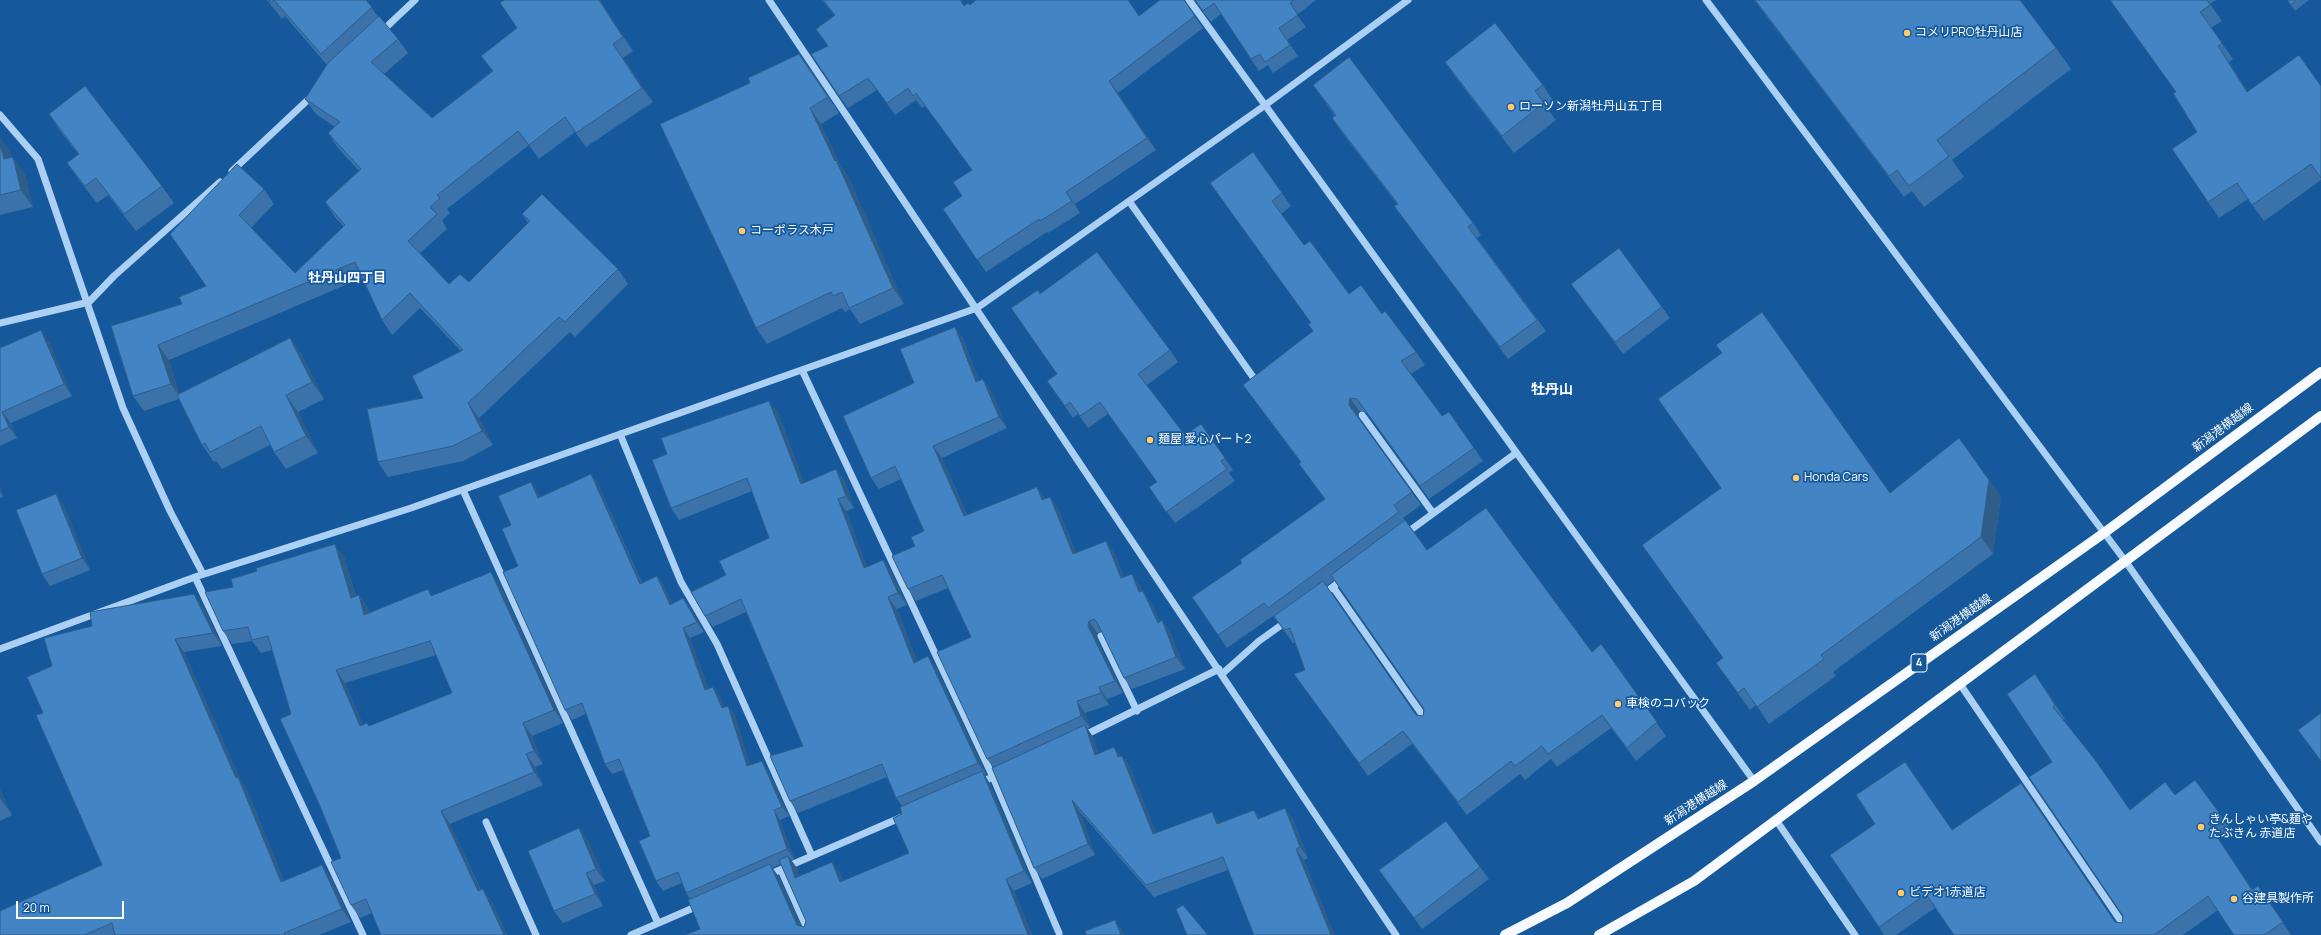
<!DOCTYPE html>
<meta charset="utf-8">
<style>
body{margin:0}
#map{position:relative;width:2321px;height:935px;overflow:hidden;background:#15599c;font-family:Manrope,sans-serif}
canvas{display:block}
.scale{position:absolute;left:16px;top:901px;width:108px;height:18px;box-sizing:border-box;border:2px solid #fff;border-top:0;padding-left:5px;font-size:12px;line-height:14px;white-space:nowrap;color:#fff;-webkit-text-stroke:3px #15599c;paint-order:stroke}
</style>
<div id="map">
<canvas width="2321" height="935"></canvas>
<div class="scale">20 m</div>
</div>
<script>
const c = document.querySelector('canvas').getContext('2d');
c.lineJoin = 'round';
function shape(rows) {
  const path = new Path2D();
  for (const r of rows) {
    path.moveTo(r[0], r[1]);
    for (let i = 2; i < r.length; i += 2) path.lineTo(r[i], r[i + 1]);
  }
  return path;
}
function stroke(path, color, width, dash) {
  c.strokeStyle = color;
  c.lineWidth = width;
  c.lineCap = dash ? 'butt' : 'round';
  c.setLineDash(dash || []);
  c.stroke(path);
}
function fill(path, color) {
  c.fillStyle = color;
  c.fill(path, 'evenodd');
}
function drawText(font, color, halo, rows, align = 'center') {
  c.font = font + ' Manrope,"Noto Sans JP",sans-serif';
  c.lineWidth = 3.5;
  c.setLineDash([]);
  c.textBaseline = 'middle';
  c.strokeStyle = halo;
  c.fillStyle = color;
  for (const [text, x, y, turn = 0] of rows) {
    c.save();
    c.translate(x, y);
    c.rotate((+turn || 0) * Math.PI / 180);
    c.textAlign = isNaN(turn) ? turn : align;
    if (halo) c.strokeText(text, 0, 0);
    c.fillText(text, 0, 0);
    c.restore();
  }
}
stroke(shape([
 [769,0,1396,935],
 [1189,0,1754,781],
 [1706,0,2126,562,2321,842],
 [380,33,415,0],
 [0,115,38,159,123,408,170,511,203,574],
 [232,171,312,96],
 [1129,201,1258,384],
 [0,323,89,302,114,276,220,182],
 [802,370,993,777,1059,933],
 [1362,415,1433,513],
 [620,434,681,582,717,644,812,856],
 [463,490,658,923],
 [1405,534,1516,453],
 [195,577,363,935],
 [1333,587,1428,723],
 [1321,596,1343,579],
 [1101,636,1137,711],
 [0,649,195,577,411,508,977,308,1264,106,1408,0],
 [1222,674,1259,641,1287,621],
 [1960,684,2127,930],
 [1083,736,1219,669],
 [979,783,1002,773],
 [1776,820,1855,935],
 [486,822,536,935],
 [781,870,810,935],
 [768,875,902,817],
 [631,935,700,905]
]), '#abd0f3', 7);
stroke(shape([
 [1505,935,1567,903,1754,781,2104,533,2321,372],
 [1599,935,1694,881,2321,416]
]), '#f7fbff', 10);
fill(shape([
 [267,0,366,0,378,17,398,39,408,53,384,74,432,118,492,71,481,56,517,28,504,0,600,0,633,51,623,58,653,102,586,147,575,132,539,159,529,145,447,209,450,213,442,220,447,229,420,253,449,284,469,282,528,223,522,214,618,269,628,284,575,337,570,332,479,418,493,445,463,461,388,477,378,462,423,398,461,351,420,308,392,335,382,320,362,278,169,360,179,394,290,338,302,355,324,399,298,412,318,453,286,469,274,452,270,445,222,469,216,461,214,462,202,445,179,399,144,411,133,396,111,326,182,304,206,286,170,234,264,189,274,204,251,228,295,273,344,227,335,217,325,202,359,171,338,148,328,133,335,127,316,114,305,99,327,65,285,16,282,19],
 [822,0,961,0,964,6,970,5,1139,16,1184,0,1203,28,1118,93,1156,150,1075,204,1080,213,1048,233,1047,232,986,272,943,209,962,196,972,170,925,106,922,108,916,100,895,115,877,90,848,108,839,96,828,46,834,15],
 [1194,0,1316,0,1297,15,1306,27,1287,40,1298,56,1273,73,1268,65,1259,71,1221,14,1211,22],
 [1754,0,2020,0,2056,48,2071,69,1952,160,1964,177,1924,207,1912,191,1904,197],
 [2110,0,2216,0,2210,4,2222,21,2211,28,2233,59,2229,62,2248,92,2321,86,2321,180,2264,221,2248,199,2219,218,2172,149,2197,132,2176,92],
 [2287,0,2309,0,2295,11],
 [1445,62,1543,85,1554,102,1547,108,1556,120,1514,153,1457,79],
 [810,70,839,113,821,124,841,167,848,176,904,304,860,324,850,309,845,312,842,308,767,344,756,328],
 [1313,85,1473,223,1481,235,1477,238,1546,331,1508,359,1403,218,1394,206,1397,204,1340,130,1332,118,1335,116],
 [49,114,162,186,174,203,136,231,108,195,97,203,79,180,67,163,78,154,60,131],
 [0,138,10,152,11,158,25,174,33,207,0,215],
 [1253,152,1291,206,1281,214,1304,245,1349,294,1382,314,1416,352,1425,365,1411,374,1442,416,1449,412,1483,461,1429,499,1366,412,1359,411,1358,418,1421,505,1403,518,1427,550,1592,652,1601,644,1666,736,1636,761,1611,728,1557,767,1551,759,1525,780,1520,774,1467,815,1412,744,1368,776,1294,674,1305,670,1295,643,1293,643,1273,616,1227,648,1192,597,1242,563,1325,499,1299,464,1301,463,1243,385,1313,331],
 [1334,580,1424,709,1423,716,1416,715,1326,586],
 [1571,284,1662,307,1670,318,1623,354],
 [1040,294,1170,350,1178,362,1147,385,1185,435,1201,424,1233,470,1229,473,1235,481,1175,523,1149,487,1157,482,1108,414,1088,428,1078,414,1073,418,1047,381,1057,374],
 [955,327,963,339,979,381,991,391,1007,428,942,458,967,515,1037,487,1045,499,1050,497,1058,509,1076,553,1106,541,1114,553,1124,577,1140,586,1142,591,1143,591,1151,603,1160,622,1162,620,1170,632,1185,669,1132,689,1124,678,1102,631,1097,633,1096,638,1123,693,1107,699,1109,705,1085,713,1090,727,1087,728,1093,737,1098,754,1114,747,1120,756,1122,756,1130,767,1156,833,1220,823,1254,810,1260,818,1293,819,1308,858,1304,860,1228,870,1154,897,1080,812,1095,855,1042,879,1034,868,993,767,987,759,971,637,948,588,916,601,908,589,915,546,924,531,901,479,879,489,871,478,914,383],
 [49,342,72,396,11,423,17,438,0,446,0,348],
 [778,412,804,483,836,469,845,481,854,508,846,511,867,567,883,560,891,572,907,605,897,609,917,661,928,656,936,668,986,774,985,775,990,784,1032,883,1014,891,1032,935,700,929,690,899,686,893,682,883,663,891,656,881,650,836,623,770,612,774,605,764,586,714,572,720,565,710,518,566,511,525,538,492,540,497,591,474,598,484,642,583,657,576,664,586,672,604,683,598,690,608,704,632,690,638,708,688,720,696,724,708,728,706,735,716,750,765,768,771,789,816,780,820,794,859,791,860,797,868,799,876,841,875,843,881,909,853,902,806,896,798,887,777,798,813,790,801,803,746,746,612,713,627,705,616,726,575,769,538,752,491,679,520,671,508],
 [781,864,806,921,804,927,801,926,778,876,772,868],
 [1989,480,2001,497,1993,554,1833,672,1836,676,1769,724,1756,705,1750,710,1716,663,1722,658,1890,493],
 [0,488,3,497,0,498],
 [64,506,90,570,50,586,42,574],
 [344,557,356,596,359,595,368,608,369,613,428,589,432,596,500,585,563,723,532,736,543,764,535,767,543,785,450,824,481,890,492,902,507,935,381,935,372,913,360,918,351,905,341,858,291,714,272,650,261,653,252,641,232,644,223,631,233,587],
 [436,655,452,693,369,726,363,725,345,683],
 [203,607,222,646,184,652,241,781,247,790,284,881,322,865,331,878,351,922,319,935,0,935,102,865,43,713],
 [2035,674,2065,719,2063,720,2130,810,2175,795,2220,814,2230,828,2217,837,2252,890,2268,900,2291,935,2234,935,2218,910,2183,935,1954,935,1935,908,1896,935,1884,935,1830,855,1875,824,1952,830,2115,922,2122,923,2123,916,2052,762],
 [0,790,12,815,0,821],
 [588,840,605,881,594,885,603,906,563,923,554,911],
 [1480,867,1489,879,1422,929,1379,870]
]), '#3a72a9');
fill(shape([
 [599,0,600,0,633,51,623,37],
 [613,44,623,58,653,102,642,88],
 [2218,46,2229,62,2258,108,2247,92],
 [1109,81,1118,93,1156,150,1147,138],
 [810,108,821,124,841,167,848,176,904,304,893,288],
 [0,138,10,152,16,176,4,159,0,144],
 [13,157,25,174,33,207,21,190],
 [1066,192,1075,204,1080,213],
 [955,327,963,339,984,394,976,382],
 [41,330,49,342,72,396,64,384],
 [290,338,302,355,324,399,312,382],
 [158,345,169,360,181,399,171,384],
 [983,379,991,391,1007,428,999,417],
 [286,395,298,412,318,453,306,436],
 [1350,398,1359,411,1358,418,1349,405],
 [769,401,778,412,809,496,801,484],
 [468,403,479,418,493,445,482,431],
 [2,412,11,423,17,438,9,427],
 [933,446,942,458,972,528,964,516],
 [836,469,845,481,854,508,846,496],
 [591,474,598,484,646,594,640,584],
 [1989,480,2001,497,1993,554,1981,537],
 [531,482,538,492,545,508,538,498],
 [1037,487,1045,499,1042,500],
 [0,488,3,497,0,492],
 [56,494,64,506,90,570,82,558],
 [1050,497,1058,509,1081,566,1073,554],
 [838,499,846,511,872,580,864,568],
 [1106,541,1114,553,1129,590,1121,578],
 [335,544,344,557,360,611,351,598],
 [883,560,891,572,907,605,898,593],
 [491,572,500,585,563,723,554,710],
 [1132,574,1140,586,1147,604,1139,592],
 [657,576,664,586,677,614,670,605],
 [1143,591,1151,603,1166,635,1158,623],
 [194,594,203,607,222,646,213,633],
 [359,595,368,608,373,628,364,615],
 [888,597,897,609,922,674,914,663],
 [683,598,690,608,704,632,697,622],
 [1162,620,1170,632,1185,669,1176,657],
 [1089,621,1097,633,1096,638,1123,693,1115,681,1088,626],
 [683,628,690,638,712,699,705,690],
 [175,639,184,652,241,781,247,790,290,895,281,882,236,778],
 [928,656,936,668,986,774,978,763],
 [336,670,345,683,369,739,360,726],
 [713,687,720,696,729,718,722,708],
 [1099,687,1107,699,1109,705,1101,693],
 [1077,701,1085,713,1090,727,1081,716],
 [728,706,735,716,754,775,747,766],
 [523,723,532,736,543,764,534,751],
 [1085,725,1093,737,1103,766,1095,755],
 [1114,747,1122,759,1118,757],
 [526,754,535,767,543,785,534,772],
 [1122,756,1130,767,1161,845,1153,834],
 [762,761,768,771,789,816,782,807],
 [982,771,990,784,1032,883,1024,871],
 [0,790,12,815,0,798],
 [1072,800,1080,812,1095,855,1088,844],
 [1285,808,1293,819,1308,858,1300,847],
 [774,810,780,820,794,859,787,849],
 [1254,810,1262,821,1258,819],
 [441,811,450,824,487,904,478,891],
 [1212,812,1220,823,1217,824],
 [2208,823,2217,837,2262,904,2252,890],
 [579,828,588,840,605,881,596,869],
 [1296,849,1304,860,1335,935,1331,935],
 [788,856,797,868,804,890,795,878],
 [832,862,841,875,849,894,840,882],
 [770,864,778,876,805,935,797,925],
 [322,865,331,878,351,922,342,909],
 [586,873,594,885,603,906,595,894],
 [1006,879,1014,891,1032,935,1028,935],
 [483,889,492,902,507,935,504,935],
 [1115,920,1125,935,1121,935]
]), '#2f5d89');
const building = shape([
 [269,0,366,0,372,7,321,54,274,0,271,3,269,0],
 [504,0,599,0,623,37,613,44,642,88,576,133,565,117,529,145,518,131,437,195,440,198,430,207,437,214,408,241,449,284,460,274,469,282,530,221,522,214,542,194,618,269,565,322,559,317,468,403,482,431,453,446,378,462,367,409,423,398,412,376,463,350,410,293,382,320,355,262,158,345,171,384,133,396,111,326,182,304,179,297,206,286,170,234,237,164,264,189,239,215,295,273,345,225,325,202,361,169,328,133,340,122,305,99,328,63,379,16,398,39,371,62,432,118,493,71,481,56,517,28,500,3,504,0],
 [823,0,960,0,964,6,968,3,970,5,976,0,1128,0,1139,16,1160,0,1184,0,1195,16,1109,81,1147,138,1066,192,1072,201,1040,221,1039,219,977,260,943,209,962,196,953,182,972,170,916,93,913,96,908,88,887,103,868,78,839,96,811,54,828,46,816,29,835,15,823,0],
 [1195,0,1294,0,1290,3,1298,15,1279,28,1290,45,1265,62,1260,54,1251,59,1214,3,1203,11,1195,0],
 [1755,0,2020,0,2056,48,1937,140,1949,156,1909,186,1897,170,1889,176,1755,0],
 [2110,0,2207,0,2210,5,2200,12,2222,43,2218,46,2247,92,2299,55,2321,86,2321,178,2311,164,2252,205,2237,183,2208,202,2172,149,2197,132,2173,93,2176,92,2110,0],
 [2287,0,2296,0,2291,5,2287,0],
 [1495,23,1543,85,1535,91,1544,103,1502,136,1445,62,1495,23],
 [799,54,828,97,810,108,835,161,836,160,893,288,849,308,842,292,833,296,831,292,756,328,660,124,750,83,748,78,799,54],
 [1349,57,1473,223,1468,227,1537,320,1500,347,1394,206,1398,204,1332,118,1336,115,1313,85,1349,57],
 [85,86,162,186,124,214,96,178,85,186,67,163,79,154,49,114,85,86],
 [0,144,4,159,13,157,21,190,0,195,0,144],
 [1253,152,1282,193,1272,201,1304,245,1310,241,1349,294,1361,285,1382,314,1385,311,1416,352,1401,361,1442,416,1449,412,1474,448,1420,486,1357,399,1350,398,1349,405,1412,492,1394,505,1399,512,1268,608,1264,603,1218,635,1192,597,1242,563,1240,560,1325,499,1299,464,1301,462,1243,385,1313,331,1308,324,1311,323,1210,183,1253,152],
 [1619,248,1662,307,1615,342,1571,284,1619,248],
 [1097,252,1170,350,1138,374,1185,435,1201,424,1225,458,1221,461,1227,469,1166,512,1149,487,1157,482,1100,402,1080,416,1070,402,1065,406,1047,381,1057,374,1011,308,1038,290,1040,294,1097,252],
 [1762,312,1890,493,1959,438,1989,480,1981,537,1821,655,1824,659,1757,707,1744,688,1738,693,1716,663,1723,658,1642,545,1721,488,1658,399,1722,353,1716,345,1762,312],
 [955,327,976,382,983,379,999,417,933,446,964,516,1037,487,1042,500,1050,497,1073,554,1106,541,1121,578,1132,574,1139,592,1143,591,1158,623,1162,620,1176,657,1124,678,1097,622,1094,619,1089,621,1088,626,1115,681,1099,687,1101,693,1077,701,1081,716,987,759,937,652,971,637,942,575,908,589,892,556,915,546,911,537,924,531,895,466,871,478,843,416,914,383,900,349,955,327],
 [41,330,64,384,2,412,9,427,0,431,0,348,41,330],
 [290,338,312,382,286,395,306,436,274,452,261,426,210,452,205,443,202,445,177,395,290,338],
 [769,401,801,484,836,469,846,496,838,499,864,568,883,560,898,593,888,597,914,663,928,656,978,763,896,798,882,764,790,801,770,756,803,746,741,599,705,616,691,592,726,575,719,561,769,538,747,478,671,508,652,460,667,454,661,438,769,401],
 [591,474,640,584,657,576,670,605,683,598,697,622,683,628,705,690,713,687,722,708,728,706,747,766,762,761,782,807,774,810,787,849,686,893,678,872,656,881,639,841,650,836,619,759,605,764,582,703,565,710,503,572,518,566,502,529,511,525,498,496,531,482,538,498,591,474],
 [56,494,82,558,42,574,16,510,56,494],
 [1486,508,1592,652,1601,644,1657,722,1627,748,1602,715,1548,754,1542,746,1515,766,1511,761,1458,802,1403,731,1359,763,1294,674,1305,670,1290,628,1284,630,1274,616,1323,581,1416,715,1423,716,1424,709,1331,575,1405,520,1427,550,1486,508],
 [335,544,351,598,359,595,364,615,428,589,431,596,491,572,554,710,523,723,534,751,526,754,534,772,441,811,478,891,483,889,504,935,381,935,366,899,351,905,331,862,341,858,320,806,280,719,291,714,268,636,252,640,248,627,223,631,205,592,233,587,231,579,257,571,256,568,335,544],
 [430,641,452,693,369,726,367,723,360,726,336,670,430,641],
 [194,594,213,633,175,639,236,778,238,777,281,882,322,865,342,909,284,933,285,935,115,935,112,923,84,935,0,935,0,911,102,865,36,715,43,713,27,677,52,666,44,638,92,626,90,612,194,594],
 [2035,674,2055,705,2053,707,2096,761,2130,810,2165,782,2175,795,2195,780,2220,814,2208,823,2252,890,2258,886,2283,922,2264,935,2234,935,2208,896,2154,935,1954,935,1926,894,1879,927,1830,855,1875,824,1856,795,1905,762,1952,830,2021,783,2115,922,2122,923,2123,916,2029,777,2052,762,2007,694,2035,674],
 [2321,713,2321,761,2298,730,2321,713],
 [1085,725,1095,755,1114,747,1118,757,1122,756,1153,834,1212,812,1217,824,1254,810,1258,819,1285,808,1300,847,1296,849,1331,935,1254,935,1223,857,1146,885,1072,800,1088,844,1034,868,992,768,1085,725],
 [982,771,1024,871,1006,879,1028,935,685,935,700,929,688,900,770,864,797,925,804,927,806,921,779,860,788,856,795,878,832,862,840,882,909,853,893,818,902,814,900,807,982,771],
 [1446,821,1480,867,1414,918,1379,870,1446,821],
 [579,828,596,869,586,873,595,894,554,911,528,851,579,828],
 [1183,905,1208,935,1187,935,1176,909,1183,905],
 [1115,920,1121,935,1086,935,1085,931,1115,920]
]);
fill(building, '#4385c4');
stroke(building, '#2f5d89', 1);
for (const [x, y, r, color] of [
 [1907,33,4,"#ffcb6d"],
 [1511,107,4,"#ffcb6d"],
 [742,231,4,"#ffcb6d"],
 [1150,440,4,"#ffcb6d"],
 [1796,478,4,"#ffcb6d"],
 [1618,704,4,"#ffcb6d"],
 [2201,827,4,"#ffcb6d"],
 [1901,893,4,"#ffcb6d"],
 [2234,899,4,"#ffcb6d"]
]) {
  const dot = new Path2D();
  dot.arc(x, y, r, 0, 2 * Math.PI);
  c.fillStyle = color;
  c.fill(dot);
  stroke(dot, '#15599c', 1.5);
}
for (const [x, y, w] of [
 [1919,663,16]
]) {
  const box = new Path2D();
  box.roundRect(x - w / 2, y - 9, w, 18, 3);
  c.fillStyle = '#15599c';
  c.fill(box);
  stroke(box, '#fff', 1);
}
drawText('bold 11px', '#fff', null, [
 ["4",1919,663]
]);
drawText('12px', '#fff', '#15599c', [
 ["コメリPRO牡丹山店",1915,33],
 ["ローソン新潟牡丹山五丁目",1519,107],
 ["コーポラス木戸",750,231],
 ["麺屋 愛心パート2",1158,440],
 ["Honda Cars",1804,478],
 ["車検のコバック",1626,704],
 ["きんしゃい亭&麺や",2209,820],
 ["たぶきん 赤道店",2209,834],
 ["ビデオ1赤道店",1909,893],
 ["谷建具製作所",2242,899]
], 'left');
drawText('12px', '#fff', '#15599c', [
 ["新潟港横越線",2223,428,-37],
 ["新潟港横越線",1961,618,-35],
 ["新潟港横越線",1696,803,-33]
]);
drawText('bold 13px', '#fff', '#15599c', [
 ["牡丹山四丁目",347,278]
]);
drawText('bold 14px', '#fff', '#15599c', [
 ["牡丹山",1552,390]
]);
</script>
